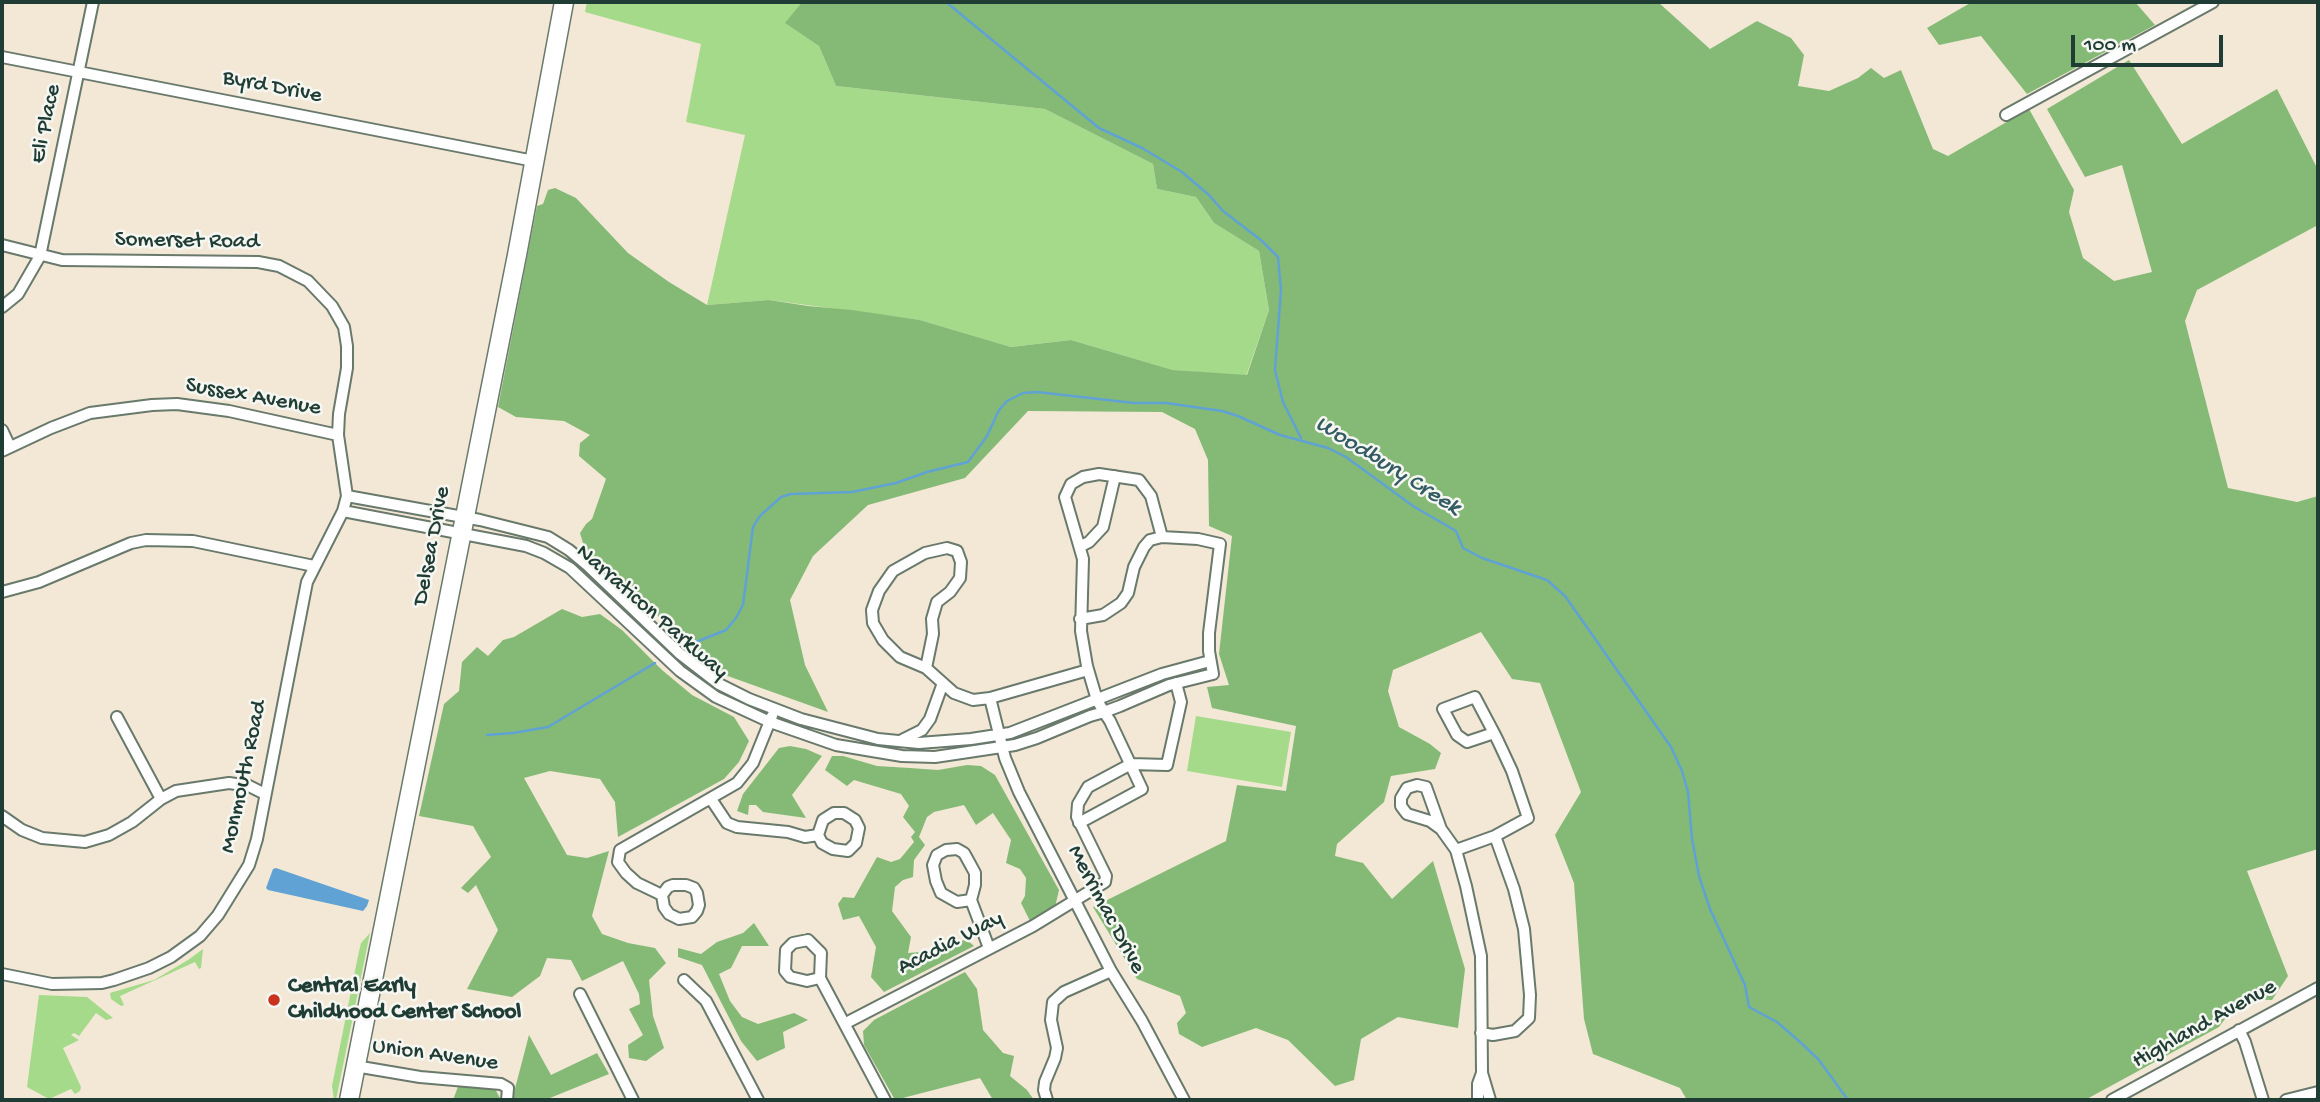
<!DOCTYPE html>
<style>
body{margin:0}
#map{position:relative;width:2320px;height:1102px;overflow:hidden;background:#f2e8d5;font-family:"Gochi Hand",sans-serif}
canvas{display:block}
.frame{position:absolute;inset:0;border:4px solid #1f3d34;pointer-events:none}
.scale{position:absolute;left:2071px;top:35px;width:152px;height:32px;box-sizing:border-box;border:4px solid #1f3d34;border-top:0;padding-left:9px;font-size:21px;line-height:24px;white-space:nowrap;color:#1f3d34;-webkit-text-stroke:5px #f6f6f2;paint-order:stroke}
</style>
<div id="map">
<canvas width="2320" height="1102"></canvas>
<div class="frame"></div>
<div class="scale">100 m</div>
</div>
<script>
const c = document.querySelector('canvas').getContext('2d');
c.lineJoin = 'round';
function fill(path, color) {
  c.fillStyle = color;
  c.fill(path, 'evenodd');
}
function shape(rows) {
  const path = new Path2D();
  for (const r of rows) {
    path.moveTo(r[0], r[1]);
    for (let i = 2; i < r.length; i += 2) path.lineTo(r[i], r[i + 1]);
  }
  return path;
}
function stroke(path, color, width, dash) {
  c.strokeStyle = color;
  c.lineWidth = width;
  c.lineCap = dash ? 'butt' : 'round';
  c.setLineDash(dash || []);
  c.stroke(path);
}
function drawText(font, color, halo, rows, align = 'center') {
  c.font = font + ' "Gochi Hand",sans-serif';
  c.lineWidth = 5;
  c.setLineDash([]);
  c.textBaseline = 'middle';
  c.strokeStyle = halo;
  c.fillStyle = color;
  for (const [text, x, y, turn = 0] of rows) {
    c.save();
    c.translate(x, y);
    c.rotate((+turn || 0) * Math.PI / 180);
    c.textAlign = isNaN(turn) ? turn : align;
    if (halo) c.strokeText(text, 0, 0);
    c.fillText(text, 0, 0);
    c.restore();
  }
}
fill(shape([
 [587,2,802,2,786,23,819,46,836,86,1045,109,1153,164,1157,189,1196,197,1214,223,1259,251,1269,310,1246,376,1173,370,1071,340,1011,347,920,320,769,300,707,305,745,135,686,122,701,44,585,12],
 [1196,716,1291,732,1282,787,1187,771],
 [370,933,336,1100,334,1100,332,1086,358,956,361,943],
 [203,949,201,968,199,969,195,962,120,996,124,1005,121,1006,111,999,110,993,154,980,188,960],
 [39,995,87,997,113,1018,106,1020,96,1013,79,1036,74,1033,71,1035,79,1040,63,1048,81,1087,80,1091,75,1094,71,1089,49,1099,27,1087]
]), '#a5da8a');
fill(shape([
 [802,2,1658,2,1710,49,1757,21,1791,38,1804,55,1798,86,1829,91,1858,78,1871,68,1884,78,1901,70,1933,149,1948,156,2029,109,2074,190,2069,212,2083,258,2114,281,2152,272,2122,165,2085,177,2047,109,2129,60,2182,144,2277,89,2318,170,2318,225,2197,290,2185,321,2228,488,2297,502,2318,496,2318,849,2247,871,2288,976,2272,1000,2240,999,2219,1027,2085,1100,1687,1100,1680,1088,1593,1054,1584,1019,1574,883,1555,835,1581,792,1540,683,1512,679,1481,632,1393,670,1388,691,1399,727,1430,744,1441,753,1435,769,1391,776,1384,802,1337,844,1335,856,1363,863,1392,899,1433,861,1465,969,1458,1028,1398,1017,1361,1039,1354,1080,1335,1086,1288,1040,1256,1028,1202,1047,1179,1034,1177,1023,1186,1013,1180,996,1137,979,1093,907,1226,841,1237,785,1286,791,1296,726,1212,708,1207,687,1229,685,1219,654,1232,536,1209,526,1208,460,1195,429,1162,412,1028,411,965,478,868,505,813,556,790,600,805,665,828,712,725,675,586,553,580,533,586,524,592,519,606,479,579,456,580,443,590,435,564,421,516,417,498,407,537,206,543,204,548,190,555,188,576,198,628,253,669,282,707,305,769,300,808,306,852,310,920,320,1011,347,1071,340,1173,370,1247,375,1269,310,1259,251,1214,223,1196,197,1157,189,1153,164,1045,109,836,86,819,46,785,23],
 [1972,2,2135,2,2155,25,2027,94,1981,36,1939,45,1927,28],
 [562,609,582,617,600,614,622,630,662,670,692,695,734,717,749,741,739,762,724,779,618,837,615,802,600,779,550,771,524,778,567,855,587,858,609,851,592,916,602,934,628,943,655,948,666,963,649,980,653,1016,664,1048,646,1061,629,1058,628,1045,643,1035,629,1009,640,1004,639,994,623,961,582,981,571,960,547,958,540,976,512,997,467,989,498,930,476,885,468,893,461,888,491,857,473,826,419,816,444,704,459,691,462,662,477,647,488,656,503,640,514,637],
 [790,746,806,749,822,756,792,795,806,818,763,812,756,805,749,805,748,815,737,811,743,794,779,748],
 [832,756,843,756,877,766,910,768,938,770,967,765,981,766,995,775,1059,890,1055,907,1030,921,1021,903,1025,896,1026,878,1020,869,1006,863,1011,840,993,813,976,825,964,805,934,812,927,817,919,837,925,845,914,860,913,877,903,880,895,887,892,911,911,937,908,953,921,952,937,957,948,947,966,939,974,946,884,992,871,977,876,947,859,916,843,920,838,904,843,897,854,898,877,857,891,862,900,859,914,842,911,837,915,832,903,817,909,806,901,794,854,780,847,786,825,770],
 [754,923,769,946,742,946,731,968,719,974,730,1001,742,1017,758,1024,794,1013,808,1020,783,1032,785,1048,757,1061,741,1041,702,965,678,957,678,948,701,954,717,942,743,933],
 [965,972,977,989,983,1030,1003,1053,1014,1056,1010,1076,1027,1090,1034,1100,993,1100,980,1078,895,1100,864,1045,863,1031,874,1020],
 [529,1035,551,1075,597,1053,609,1074,545,1100,512,1100],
 [459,1084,494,1087,501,1100,453,1100]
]), '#84ba76');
fill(shape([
 [276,868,369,900,367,906,363,911,268,890,266,888,273,869]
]), '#61a2d4');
stroke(shape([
 [946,2,1099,128,1142,148,1182,172,1209,195,1223,211,1262,241,1278,257,1281,290,1275,370,1283,402,1301,438],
 [691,644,726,630,736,618,743,605,753,527,760,516,781,497,791,494,852,492,896,483,927,472,968,462,987,436,999,410,1007,401,1023,393,1037,392,1134,403,1166,403,1222,411,1238,416,1280,435,1328,448,1346,457,1413,506,1456,531,1463,548,1482,558,1547,580,1565,596,1671,747,1682,771,1688,792,1692,839,1699,876,1710,909,1745,985,1749,1007,1777,1022,1799,1041,1819,1060,1848,1100],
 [487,735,513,733,548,727,655,663]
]), '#61a2d4', 2.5);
const minor = shape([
 [2,57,534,161],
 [2006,115,2213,2],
 [2,245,62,260,258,262,279,266,308,281,332,306,344,327,347,346,347,368,339,414,338,435,347,496,343,511,307,582,257,839,249,865,218,915,200,936,171,957,149,968,114,980,102,983,52,984,2,974],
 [2,307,18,294,40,256,93,2],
 [2,430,10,447],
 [2,451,51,428,90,413,152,405,177,404,229,411,338,435],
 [347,496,480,520,548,537,569,550,587,565,679,653,719,684,749,699,801,719,878,739,919,743,971,739,1010,733,1162,674,1210,661],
 [343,511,526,546,544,553,570,568,680,671,716,697,770,722,836,745,902,756,935,757,1015,745,1037,738,1090,716,1104,712,1120,706,1169,685,1213,674,1209,651,1209,633,1220,544,1198,539,1162,537,1151,496,1139,480,1099,474,1083,477,1071,484,1065,497,1083,559,1081,631,1087,666,1097,700,1104,712,1110,721,1142,789,1079,823],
 [1081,546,1089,542,1103,527,1115,476],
 [2,592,39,582,131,543,146,540,193,541,314,566],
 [1080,619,1103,615,1121,603,1128,593,1134,567,1144,547,1150,540,1162,537],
 [926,668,900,657,883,640,873,623,872,610,879,591,893,571,925,553,947,548,957,551,961,562,960,578,950,592,937,602,932,619,933,634,926,668,954,693,973,700,990,698,1088,670],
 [990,698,1005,758,1019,792,1111,971,1142,1021,1184,1100],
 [117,717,161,799],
 [1494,733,1467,742,1457,735,1443,709,1475,697,1494,733,1498,741,1512,771,1528,818,1495,836],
 [902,740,922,730,930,719,943,683],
 [711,799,727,823,737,827,788,832,805,837,818,835,822,843,833,849,848,851,856,843,859,828,855,820,844,813,834,813,823,820,818,835],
 [2,816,22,830,42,838,85,842,109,835,132,822,161,799,176,791,229,783,249,786,265,794],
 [1441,829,1430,821,1407,814,1401,806,1401,798,1407,788,1417,785,1426,787,1441,829,1456,850,1466,886,1481,956,1482,1073,1478,1084,1478,1100],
 [1456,850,1495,836,1514,889,1524,929,1530,995,1529,1018,1515,1031,1493,1035,1481,1033],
 [662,895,668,887,673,885,686,885,694,888,697,893,699,905,697,911,692,917,679,919,669,914,664,907,662,895,637,883,626,873,618,862,620,850,737,783,753,763,772,716],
 [971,900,957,902,941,893,936,881,933,865,937,855,946,850,957,849,964,853,969,862,975,873,975,885,971,900,989,948],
 [808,940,821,953,820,978,807,981,790,977,785,971,786,950,793,943,808,940],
 [820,978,885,1100],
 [684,980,706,1001,758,1100],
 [580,994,633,1100],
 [846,1023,1033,926,1105,882,1106,876,1077,817,1078,804,1088,787,1131,764,1167,765,1181,702,1176,683],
 [2239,1030,2245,1042,2263,1100],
 [355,1066,420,1077,501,1084,508,1088,507,1100],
 [1482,1073,1490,1100],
 [1047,1100,1044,1090,1045,1082,1055,1058,1057,1048,1051,1020,1053,1002,1064,992,1111,971],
 [2112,1100,2318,988],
 [2286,1100,2318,1092]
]);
const primary = shape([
 [349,1100,517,255,564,2]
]);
stroke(minor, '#69796c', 14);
stroke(primary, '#69796c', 21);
stroke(minor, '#fff', 10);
stroke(primary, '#fff', 18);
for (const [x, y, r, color] of [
 [274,1000,7,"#c8321e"]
]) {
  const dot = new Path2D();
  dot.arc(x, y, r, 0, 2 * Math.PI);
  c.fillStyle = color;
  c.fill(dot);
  stroke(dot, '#f6f6f2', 2.5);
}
drawText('23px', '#1f3d34', '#f6f6f2', [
 ["Byrd Drive",272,88,11],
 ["Eli Place",47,124,-78],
 ["Somerset Road",187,242,1],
 ["Sussex Avenue",253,398,10],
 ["Delsea Drive",433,546,-79],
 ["Narraticon Parkway",651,613,41],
 ["Monmouth Road",245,777,-78],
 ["Merrimac Drive",1105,910,62],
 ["Acadia Way",951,944,-27],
 ["Highland Avenue",2205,1025,-29],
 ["Union Avenue",435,1056,8]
]);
drawText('bold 23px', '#1f3d34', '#f6f6f2', [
 ["Central Early",288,987],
 ["Childhood Center School",288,1013]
], 'left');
drawText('italic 24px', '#335b64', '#f6f6f2', [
 ["Woodbury Creek",1387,467,32]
]);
</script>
